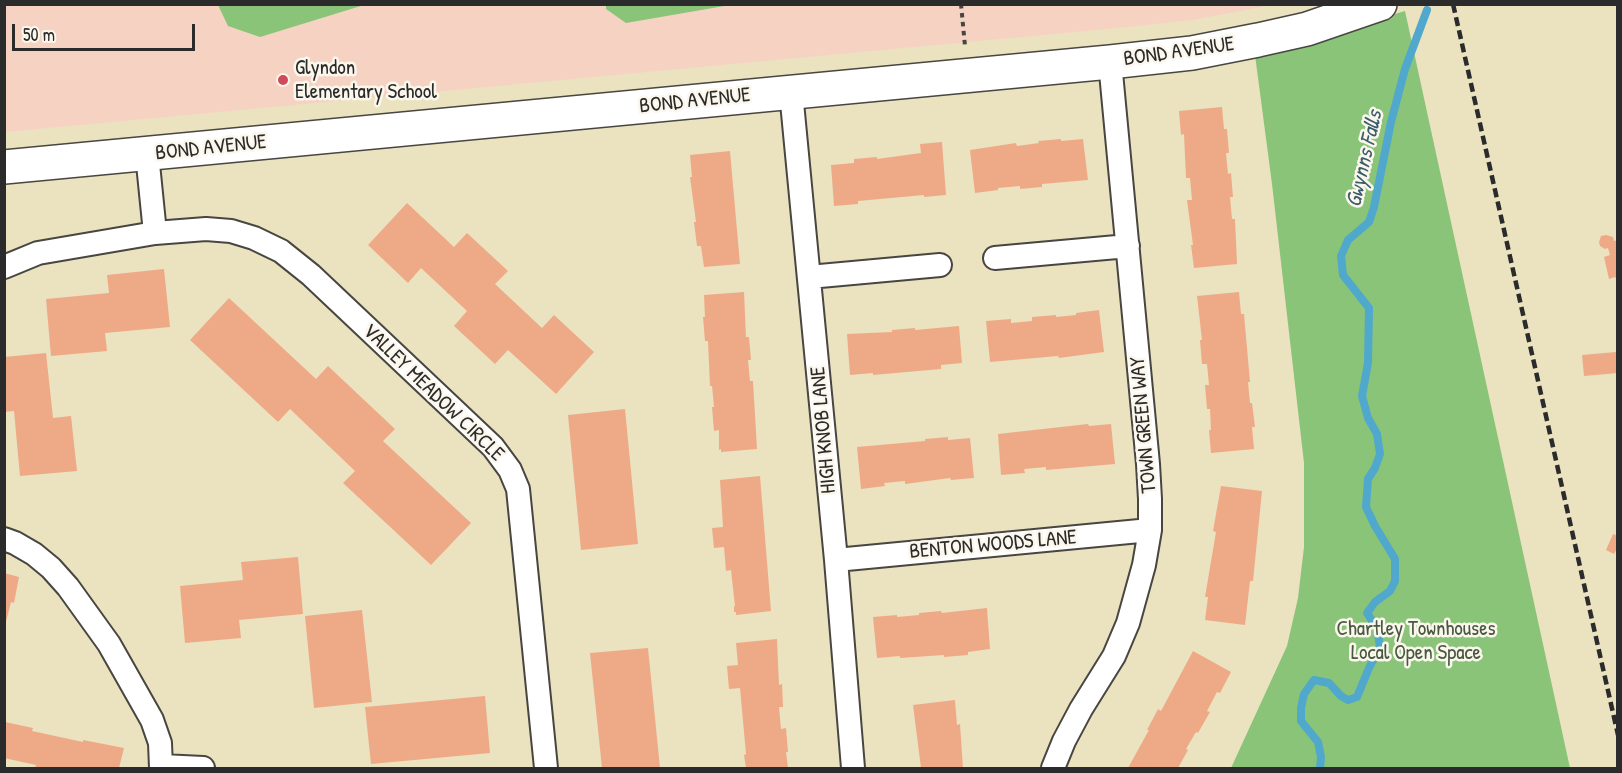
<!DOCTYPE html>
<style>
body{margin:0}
#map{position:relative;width:1622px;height:773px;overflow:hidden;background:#ebe2c0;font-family:"Patrick Hand",sans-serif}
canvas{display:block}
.frame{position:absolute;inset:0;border:6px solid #2b2b2b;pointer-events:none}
.scale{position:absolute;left:12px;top:24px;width:183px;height:27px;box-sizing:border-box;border:3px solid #2b2b2b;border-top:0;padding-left:8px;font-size:18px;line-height:21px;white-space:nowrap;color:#2b2b2b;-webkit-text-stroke:4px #fbf7ec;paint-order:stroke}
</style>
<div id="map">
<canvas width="1622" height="773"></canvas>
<div class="frame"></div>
<div class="scale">50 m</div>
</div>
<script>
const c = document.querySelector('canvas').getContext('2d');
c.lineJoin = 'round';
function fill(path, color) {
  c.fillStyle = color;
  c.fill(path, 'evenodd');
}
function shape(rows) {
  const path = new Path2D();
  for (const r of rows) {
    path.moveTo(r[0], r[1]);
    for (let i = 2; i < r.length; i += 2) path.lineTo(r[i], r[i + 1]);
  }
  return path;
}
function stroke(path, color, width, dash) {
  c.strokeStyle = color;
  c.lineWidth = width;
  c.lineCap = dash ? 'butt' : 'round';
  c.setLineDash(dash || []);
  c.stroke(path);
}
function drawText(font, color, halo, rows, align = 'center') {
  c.font = font + ' "Patrick Hand",sans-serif';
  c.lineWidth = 5;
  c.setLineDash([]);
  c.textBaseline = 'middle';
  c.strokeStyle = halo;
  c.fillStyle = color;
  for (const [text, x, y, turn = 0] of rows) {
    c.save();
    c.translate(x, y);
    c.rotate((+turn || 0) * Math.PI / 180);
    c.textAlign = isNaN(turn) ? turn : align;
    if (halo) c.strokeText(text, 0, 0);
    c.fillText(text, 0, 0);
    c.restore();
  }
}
fill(shape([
 [5,5,1273,5,1192,20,1118,28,5,132]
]), '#f6d2c3');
fill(shape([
 [218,5,364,5,260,37,228,26],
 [606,5,606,4,730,5,626,23,606,9],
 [1405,11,1570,768,1231,768,1287,646,1298,598,1304,547,1304,463,1272,184,1255,55]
]), '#8ac478');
stroke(shape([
 [1320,768,1321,757,1318,742,1301,721,1301,708,1304,694,1314,680,1329,683,1341,696,1348,700,1357,697,1369,668,1380,647,1377,628,1367,613,1375,602,1390,591,1395,581,1395,559,1375,526,1366,507,1368,479,1375,468,1380,454,1377,434,1368,418,1362,396,1368,363,1369,308,1343,275,1341,256,1348,240,1369,222,1374,207,1391,122,1405,69,1427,10]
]), '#50a8cd', 8);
fill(shape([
 [1222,107,1224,129,1227,129,1229,153,1226,153,1228,174,1231,173,1233,197,1230,197,1232,219,1235,219,1237,264,1194,268,1191,245,1193,245,1187,200,1192,200,1190,178,1186,178,1184,134,1181,135,1179,111],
 [1061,139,1061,141,1083,139,1088,180,1042,184,1042,187,1020,189,1020,186,998,188,998,190,975,193,970,150,1016,143,1017,146,1039,143,1038,141],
 [942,142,946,195,924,197,924,195,858,201,858,204,834,206,831,165,854,163,854,159,877,157,877,159,921,153,920,144],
 [730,151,740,264,704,267,701,246,697,246,694,222,696,222,690,177,692,177,690,155],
 [407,203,454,247,467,233,508,271,495,284,542,328,554,315,594,352,556,394,508,350,495,364,454,326,467,311,421,268,408,283,368,245],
 [1606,235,1613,237,1614,241,1618,240,1618,282,1615,277,1609,279,1604,257,1610,255,1608,248,1605,249,1600,246,1599,242,1601,236],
 [164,269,170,327,105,333,107,351,51,356,46,299,109,293,107,275],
 [744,292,746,337,749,337,751,360,748,360,750,381,753,381,757,449,721,452,721,449,719,450,719,430,714,431,712,407,714,407,712,386,710,386,708,341,705,341,703,317,705,317,704,295],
 [1239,292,1241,314,1244,314,1250,382,1248,382,1250,403,1252,403,1255,427,1252,427,1254,449,1211,453,1209,430,1211,430,1210,409,1207,409,1205,385,1209,385,1207,364,1202,364,1200,340,1202,340,1197,296],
 [229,298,316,379,328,366,395,429,383,441,471,523,431,565,343,483,355,471,290,409,278,422,190,340],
 [1099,310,1104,352,1059,358,1058,356,990,362,986,321,1011,319,1011,323,1032,321,1032,317,1056,315,1056,317,1076,315,1076,313],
 [959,326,962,363,941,365,941,369,873,375,873,373,850,375,847,334,892,332,892,330,915,328,915,330],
 [1616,352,1616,357,1618,357,1618,373,1584,376,1582,355],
 [46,353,53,418,71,416,77,471,20,476,14,411,4,412,4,357],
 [625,409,638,544,581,550,568,415],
 [1088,424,1089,426,1111,424,1115,464,1046,470,1046,467,1024,469,1025,473,1001,475,998,434],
 [948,437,948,440,970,438,974,478,951,480,950,478,905,484,905,481,884,483,885,486,861,489,857,447,925,441,925,439],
 [760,476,771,611,736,615,736,612,734,612,734,606,735,606,731,570,726,571,724,547,714,548,712,528,723,527,720,480],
 [1221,486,1262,491,1253,581,1250,581,1245,625,1205,620,1208,597,1205,597,1216,532,1213,531],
 [1613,534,1618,536,1618,547,1614,554,1606,550],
 [298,557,303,614,239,620,241,638,185,643,180,586,243,580,241,562],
 [4,573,19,577,14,603,11,602,5,626],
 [987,608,990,649,968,652,968,655,944,657,944,655,900,658,900,656,877,658,873,617,897,615,897,617,919,615,919,613,941,611,942,613],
 [362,610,372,702,314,708,305,616],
 [777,639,779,685,782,684,783,707,779,707,781,729,786,728,788,752,786,752,788,768,746,768,744,755,746,754,740,688,729,689,727,666,738,665,736,643],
 [648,648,660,768,602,768,590,653],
 [1193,651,1231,672,1220,693,1217,692,1207,711,1210,712,1198,733,1196,732,1186,749,1188,750,1178,768,1128,768,1149,730,1147,730,1158,709,1161,711],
 [485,696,490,753,371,764,365,707],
 [955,700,957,725,960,724,963,768,921,768,913,705],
 [5,722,33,728,32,731,83,742,83,740,124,748,119,768,35,768,36,765,4,758]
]), '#eeaa87');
const street = shape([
 [791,92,836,560,853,768],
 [147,154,155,233],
 [995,258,1128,246],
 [4,267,38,253,155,233,206,229,231,231,254,238,281,251,311,275,493,447,510,470,518,489,546,768],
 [809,277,940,265],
 [4,539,15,543,34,554,51,568,68,587,109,644,152,720,160,743,161,768],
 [836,560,1150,530],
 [162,766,203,768],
 [1053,768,1064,741,1081,709,1114,656,1128,623,1144,565,1150,530,1150,499,1148,464,1110,62]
]);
const secondary = shape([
 [4,167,1110,62,1192,53,1258,40,1307,29,1380,4]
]);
stroke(street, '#484641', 26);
stroke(secondary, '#484641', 36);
stroke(shape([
 [961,4,965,46]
]), '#484641', 4, [4.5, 4.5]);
stroke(street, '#fff', 22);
stroke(secondary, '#fff', 33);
stroke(shape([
 [1453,4,1618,735]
]), '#2b2b2b', 4.5, [9, 4.5]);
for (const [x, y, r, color] of [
 [283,80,6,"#d1495b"]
]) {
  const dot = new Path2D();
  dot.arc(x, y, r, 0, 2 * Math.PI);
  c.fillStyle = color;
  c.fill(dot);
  stroke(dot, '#fbf7ec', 2);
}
drawText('21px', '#2b2b2b', '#fbf7ec', [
 ["BOND AVENUE",1179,52,-8],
 ["BOND AVENUE",695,101,-6],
 ["BOND AVENUE",211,148,-6],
 ["VALLEY MEADOW CIRCLE",433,393,44],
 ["TOWN GREEN WAY",1144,425,-95],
 ["HIGH KNOB LANE",824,430,-95],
 ["BENTON WOODS LANE",993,545,-5]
]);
drawText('21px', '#2b2b2b', '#fbf7ec', [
 ["Glyndon",295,68],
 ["Elementary School",295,92]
], 'left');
drawText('21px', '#485942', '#fbf7ec', [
 ["Chartley Townhouses",1416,629],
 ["Local Open Space",1416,653]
]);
drawText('italic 22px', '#3a5d6c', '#fbf7ec', [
 ["Gwynns Falls",1365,159,-77]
]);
</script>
